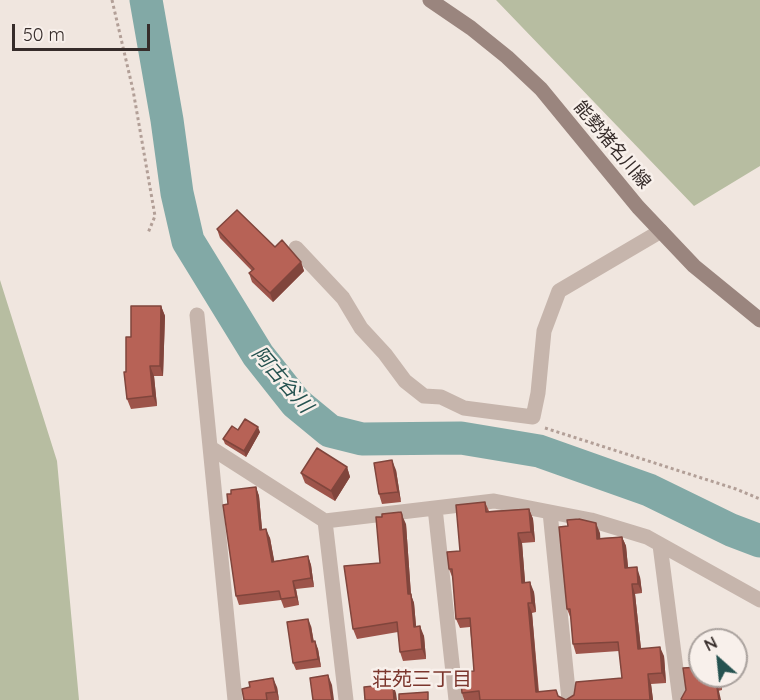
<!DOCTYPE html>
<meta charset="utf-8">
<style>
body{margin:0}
#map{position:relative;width:760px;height:700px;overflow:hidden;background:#f0e6df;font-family:Quicksand,sans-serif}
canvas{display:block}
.north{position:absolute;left:688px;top:628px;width:60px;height:60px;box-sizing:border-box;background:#f8f0eb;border:2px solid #aaa29e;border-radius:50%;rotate:333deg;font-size:16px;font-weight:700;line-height:24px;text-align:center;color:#362c2a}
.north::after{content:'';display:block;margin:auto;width:21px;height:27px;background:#255250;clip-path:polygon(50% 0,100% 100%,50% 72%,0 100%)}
.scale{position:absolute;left:12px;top:24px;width:138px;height:27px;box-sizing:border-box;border:3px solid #362c2a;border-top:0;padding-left:8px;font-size:18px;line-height:21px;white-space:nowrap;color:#362c2a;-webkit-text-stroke:4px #f8f0eb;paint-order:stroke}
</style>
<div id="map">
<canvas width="760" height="700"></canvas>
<div class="north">N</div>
<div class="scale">50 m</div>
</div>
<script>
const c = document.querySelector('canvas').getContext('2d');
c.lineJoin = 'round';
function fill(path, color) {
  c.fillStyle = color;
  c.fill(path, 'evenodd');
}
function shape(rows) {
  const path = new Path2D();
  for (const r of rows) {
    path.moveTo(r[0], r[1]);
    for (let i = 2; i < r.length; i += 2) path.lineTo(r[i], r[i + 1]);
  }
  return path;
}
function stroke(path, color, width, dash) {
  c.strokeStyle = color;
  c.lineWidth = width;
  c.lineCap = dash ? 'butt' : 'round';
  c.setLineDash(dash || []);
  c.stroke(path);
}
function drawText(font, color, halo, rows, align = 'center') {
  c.font = font + ' Quicksand,"Noto Sans JP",sans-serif';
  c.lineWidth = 5;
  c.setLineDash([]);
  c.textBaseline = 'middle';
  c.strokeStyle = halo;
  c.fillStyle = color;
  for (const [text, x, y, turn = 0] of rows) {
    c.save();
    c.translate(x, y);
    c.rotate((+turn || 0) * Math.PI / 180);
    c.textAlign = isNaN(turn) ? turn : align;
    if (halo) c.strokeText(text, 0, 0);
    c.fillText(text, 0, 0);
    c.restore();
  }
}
fill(shape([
 [496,0,760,0,760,166,694,206],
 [0,280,57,461,79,700,0,700]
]), '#b7bda1');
stroke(shape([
 [146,0,167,120,177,193,188,241,258,355,296,403,330,431,362,439,461,438,539,451,649,490,731,530,760,541]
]), '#82a9a6', 33);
stroke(shape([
 [112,0,133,90,155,216,148,233],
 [545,428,736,489,760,499]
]), '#b29f97', 3, [3, 3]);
stroke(shape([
 [296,248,343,298,361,328,385,354,405,381,424,396,441,397,464,408,533,417,538,393,544,331,559,291,661,231],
 [197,315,235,700],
 [211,448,325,521,494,501,591,520,647,537,760,600],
 [435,508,456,700],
 [550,512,569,700],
 [325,521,346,700],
 [660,545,680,700]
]), '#c6b5ac', 15);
stroke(shape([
 [430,0,471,28,507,57,541,89,638,207,694,266,760,320]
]), '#9a857e', 15);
fill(shape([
 [217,229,301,262,304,271,273,302,252,282,249,273,252,271,220,238],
 [161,306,165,316,163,376,154,376,157,406,131,409,127,399,131,337],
 [238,430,260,432,246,457,225,444,223,439],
 [347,467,350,477,335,501,305,483,301,473],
 [396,470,401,502,382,504,379,494],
 [256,487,259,496,262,530,270,538,274,561,308,556,311,565,314,587,296,589,299,605,284,608,281,600,239,605,236,596],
 [485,502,489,511,529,509,533,519,535,542,522,543,525,583,534,592,536,612,532,613,539,692,558,696,566,700,464,700,462,693,474,671,470,627,460,628,456,619,453,579,449,569,460,551],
 [406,524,411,595,414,603,416,627,424,636,426,659,403,661,400,652,398,632,357,639,353,629,380,563],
 [600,533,600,538,622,537,626,546,628,568,640,577,642,593,635,594,641,649,664,656,666,683,651,684,653,700,566,700,622,678,619,651,576,654,573,644,571,619,567,609],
 [311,626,314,642,318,649,321,667,296,670,293,663],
 [721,676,722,690,682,700],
 [277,687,279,700,244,700]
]), '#9d544a');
fill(shape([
 [301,262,304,271,273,302,270,293],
 [161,306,165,316,163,376,160,366],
 [150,366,154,376,157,406,153,396],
 [258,427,260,432,246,457,244,451],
 [392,460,396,470,401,502,398,492],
 [347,467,350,477,335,501,331,491],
 [256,487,259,496,263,539,260,530],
 [529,509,533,519,535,542,531,532],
 [402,515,406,524,411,595,414,603,417,636,414,627,408,594],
 [596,523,600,533,601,548,597,539],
 [266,529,270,538,276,570,272,562],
 [518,533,522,543,526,593,522,583],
 [622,537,626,546,629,577,625,568],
 [308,556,311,565,314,587,311,578],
 [637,567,640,577,642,593,638,584],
 [293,581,296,589,299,605,296,597],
 [530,582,534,592,536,612,532,603],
 [632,584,635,594,642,658,638,649],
 [528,603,532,613,539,700,536,692],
 [308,619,311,626,315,650,312,642],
 [420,626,424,636,426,659,422,649],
 [315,641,318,649,321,667,318,659],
 [660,647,664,656,666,683,662,673],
 [648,674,651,684,653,700,650,700],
 [328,675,332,685,334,700,332,700],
 [718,676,721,676,722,690,719,681],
 [273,678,277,687,279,700,276,692],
 [716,681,719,691,721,700,719,700],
 [393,684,396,693,397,700,394,700]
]), '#80453c');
const building = shape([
 [237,210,275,247,282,240,301,262,270,293,249,273,254,269,217,229,237,210],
 [131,306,161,306,160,366,150,366,153,396,127,399,124,372,126,372,126,337,131,337,131,306],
 [245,419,258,427,244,451,223,439,232,426,238,430,245,419],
 [317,448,347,467,331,491,301,473,317,448],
 [392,460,398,492,379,494,374,463,392,460],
 [256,487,260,530,266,529,272,562,308,556,311,578,293,581,296,597,281,599,279,591,236,596,223,505,228,504,227,494,231,494,231,490,256,487],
 [485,502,486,512,529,509,531,532,518,533,522,583,530,582,532,603,528,603,536,692,556,690,558,696,566,700,480,700,479,691,462,693,460,672,474,671,470,618,456,619,452,569,449,569,447,552,460,551,456,505,485,502],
 [401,512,402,515,408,594,411,594,414,627,420,626,422,649,400,652,397,622,353,629,344,566,380,563,376,517,382,517,382,514,401,512],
 [579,519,596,523,597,539,622,537,625,568,637,567,638,584,632,584,638,649,660,647,662,673,648,674,650,700,566,700,574,695,576,682,622,678,618,642,573,644,570,609,567,609,559,527,568,526,567,520,579,519],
 [308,619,312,642,315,641,318,659,293,663,287,622,308,619],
 [700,667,700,676,718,676,719,681,716,681,719,700,682,700,681,699,686,690,683,668,700,667],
 [328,675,332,700,313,700,310,678,328,675],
 [273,678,276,692,266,693,267,700,244,700,242,689,250,687,249,682,273,678],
 [393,684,394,700,365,700,364,687,393,684],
 [428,692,428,700,399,700,399,694,428,692]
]);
fill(building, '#b76256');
stroke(building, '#80453c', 1.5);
drawText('18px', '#362c2a', '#f8f0eb', [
 ["能勢猪名川線",612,145,50]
]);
drawText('italic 20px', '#255250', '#f8f0eb', [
 ["阿古谷川",282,380,49]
]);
drawText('20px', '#7b362d', '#f8f0eb', [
 ["荘苑三丁目",422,680]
]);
</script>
